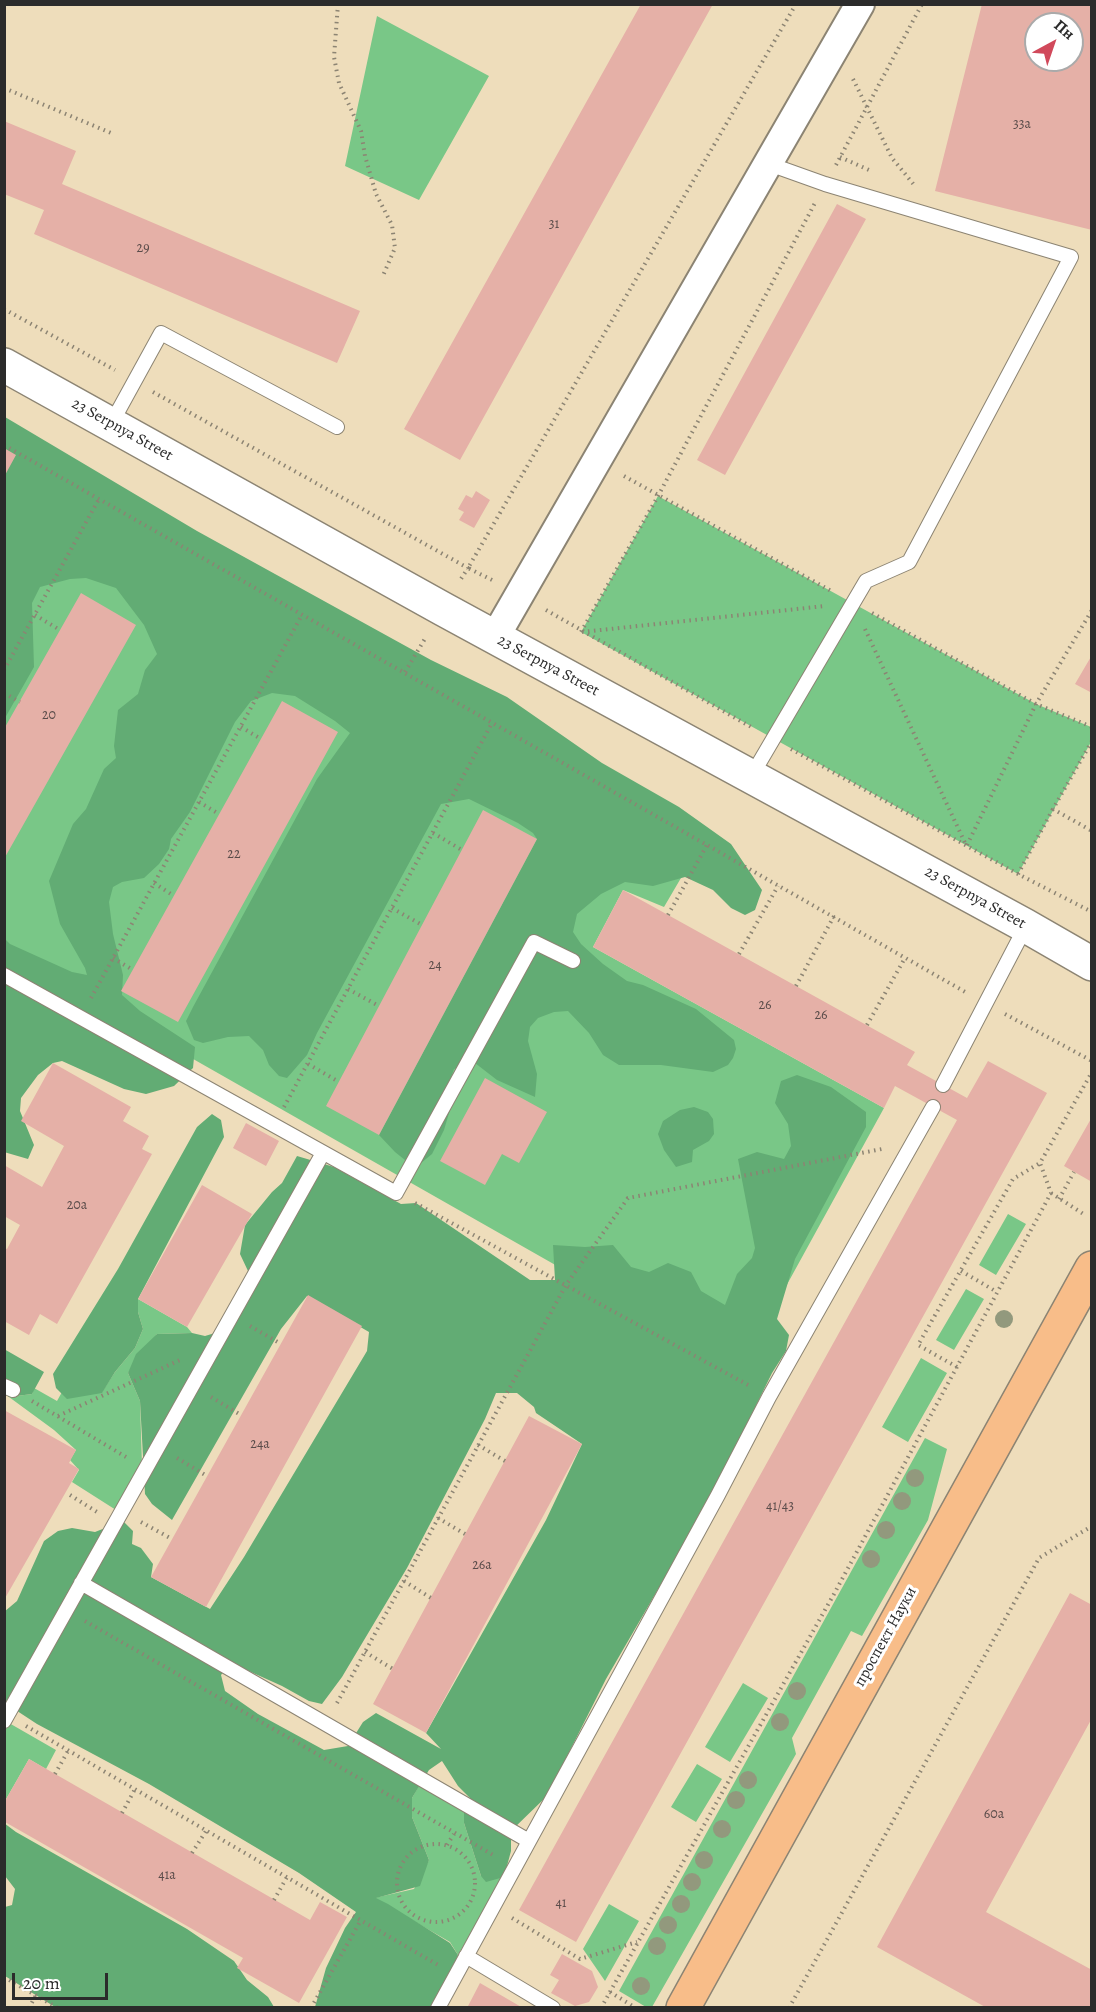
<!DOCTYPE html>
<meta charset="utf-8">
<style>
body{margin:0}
#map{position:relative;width:1096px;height:2012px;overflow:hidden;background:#edb;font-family:Alegreya,serif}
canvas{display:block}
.frame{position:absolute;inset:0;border:6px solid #2b2b2b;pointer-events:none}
.north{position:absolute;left:1024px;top:12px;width:60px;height:60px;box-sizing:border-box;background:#fff;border:2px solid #aaa;border-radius:50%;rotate:40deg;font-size:16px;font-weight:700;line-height:24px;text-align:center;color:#2b2b2b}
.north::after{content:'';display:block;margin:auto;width:21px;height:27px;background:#d1495b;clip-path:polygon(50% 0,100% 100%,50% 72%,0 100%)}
.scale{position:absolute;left:12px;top:1973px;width:96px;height:27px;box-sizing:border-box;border:3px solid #2b2b2b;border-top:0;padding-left:8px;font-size:18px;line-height:21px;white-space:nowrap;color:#2b2b2b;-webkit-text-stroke:4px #fff;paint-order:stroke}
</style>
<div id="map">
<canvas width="1096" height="2012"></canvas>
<div class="frame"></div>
<div class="north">Пн</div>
<div class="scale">20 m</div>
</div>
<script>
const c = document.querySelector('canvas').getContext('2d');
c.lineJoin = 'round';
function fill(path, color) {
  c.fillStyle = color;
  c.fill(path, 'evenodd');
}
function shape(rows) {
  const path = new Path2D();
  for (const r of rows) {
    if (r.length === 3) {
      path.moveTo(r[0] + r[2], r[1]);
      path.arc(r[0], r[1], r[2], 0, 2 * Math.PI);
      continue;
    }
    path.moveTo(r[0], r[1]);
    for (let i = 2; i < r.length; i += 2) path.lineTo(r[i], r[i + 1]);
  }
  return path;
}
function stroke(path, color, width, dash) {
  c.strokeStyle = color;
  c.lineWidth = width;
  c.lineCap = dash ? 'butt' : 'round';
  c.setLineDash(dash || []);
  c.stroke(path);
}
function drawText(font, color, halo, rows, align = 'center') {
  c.font = font + ' Alegreya,serif';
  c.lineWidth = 6;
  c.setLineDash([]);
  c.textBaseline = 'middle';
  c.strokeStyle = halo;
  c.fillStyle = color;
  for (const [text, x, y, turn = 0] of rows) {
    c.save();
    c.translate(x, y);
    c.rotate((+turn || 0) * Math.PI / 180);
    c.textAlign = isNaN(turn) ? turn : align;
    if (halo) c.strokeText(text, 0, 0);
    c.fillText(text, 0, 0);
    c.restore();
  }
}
fill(shape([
 [377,16,489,76,419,200,345,166],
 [5,446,702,842,664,907,623,890,593,947,884,1108,740,1370,5,952],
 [658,496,1036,704,1091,727,1091,742,1018,874,581,632],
 [1008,1214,1026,1224,996,1275,979,1265],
 [966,1289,984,1299,954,1350,936,1340],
 [138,1299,187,1327,192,1333,157,1334,128,1373,140,1401,142,1466,116,1510,72,1482,79,1470,70,1460,76,1450,54,1430,9,1397,32,1394,34,1388,57,1401,62,1392,102,1392,115,1372,135,1348,143,1329,138,1312],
 [921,1358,947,1373,908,1442,882,1427],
 [925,1438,947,1449,928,1520,862,1636,851,1631,792,1738,796,1754,652,2007,646,2007,619,1991],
 [743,1683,768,1698,730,1762,705,1747],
 [9,1723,56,1750,46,1769,29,1759,5,1801,5,1731],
 [697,1764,722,1779,696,1822,671,1807],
 [420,1784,464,1812,464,1823,481,1876,504,1877,458,1955,450,1942,374,1898,414,1889,429,1860,412,1817,412,1798],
 [609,1904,639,1921,605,1981,583,1949]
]), '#79c787');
fill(shape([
 [5,417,197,531,431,660,507,697,602,763,679,807,731,844,762,890,755,910,745,915,731,908,713,890,685,877,653,886,625,882,601,894,577,914,573,932,581,944,603,964,627,981,643,985,696,1009,734,1040,736,1049,733,1058,728,1065,713,1072,661,1065,619,1065,603,1055,589,1033,568,1011,554,1012,538,1018,530,1027,528,1041,537,1074,535,1097,497,1080,475,1063,454,1069,449,1083,452,1103,444,1130,432,1154,415,1168,395,1152,379,1135,537,839,533,833,518,823,469,799,441,804,317,1033,307,1055,287,1078,279,1076,269,1065,263,1050,249,1036,228,1037,203,1043,194,1040,186,1021,193,1007,317,779,350,733,335,721,295,696,272,693,251,701,235,722,190,812,171,839,169,849,159,864,144,878,122,882,113,887,109,902,113,934,123,975,122,995,140,1011,195,1047,193,1068,174,1086,146,1094,124,1089,62,1061,53,1063,38,1075,21,1098,20,1111,34,1145,28,1159,4,1152,5,939,10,944,72,972,87,975,85,968,60,924,49,881,73,824,86,809,104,769,116,758,114,746,118,710,138,694,145,670,157,654,144,625,116,588,86,578,70,579,40,587,32,603,34,667,5,718],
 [797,1075,831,1087,866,1112,866,1127,795,1259,777,1319,789,1335,786,1351,772,1373,708,1503,606,1679,547,1796,511,1831,511,1851,504,1877,486,1882,481,1876,464,1823,464,1812,470,1798,458,1786,442,1761,429,1770,412,1798,412,1817,429,1860,420,1886,376,1898,388,1904,450,1943,458,1955,446,1985,433,2007,315,2007,326,1968,345,1928,356,1912,299,1873,149,1784,37,1724,5,1703,4,1612,17,1601,44,1541,58,1531,72,1528,95,1532,123,1521,133,1531,132,1544,141,1548,153,1564,151,1577,210,1609,244,1557,367,1351,369,1332,307,1296,281,1329,172,1520,152,1504,145,1494,140,1401,128,1373,136,1354,157,1334,192,1333,205,1336,225,1330,248,1271,240,1254,245,1225,272,1192,282,1183,297,1156,334,1167,401,1204,416,1203,530,1280,555,1280,553,1245,585,1247,613,1245,631,1267,649,1272,668,1263,691,1272,701,1291,725,1305,737,1274,752,1258,755,1248,738,1159,757,1152,784,1159,791,1146,788,1124,775,1103,781,1081],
 [496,1393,517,1393,534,1407,536,1413,582,1444,546,1520,426,1733,441,1749,376,1713,363,1722,348,1746,324,1750,258,1714,225,1691,221,1675,231,1663,282,1686,309,1701,322,1704,342,1677,407,1568,485,1419],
 [694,1107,708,1112,713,1119,714,1134,709,1141,693,1150,692,1162,676,1167,664,1150,658,1134,663,1121,680,1110],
 [212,1114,221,1120,224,1137,138,1299,138,1312,143,1329,135,1348,115,1372,102,1393,67,1399,56,1388,53,1374,118,1269,197,1127],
 [4,1349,44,1372,32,1394,9,1397,5,1394],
 [4,1823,16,1832,187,1929,234,1961,247,1980,268,1997,274,2007,55,2007,5,1976,5,1907,12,1905,15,1889,5,1876]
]), '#62ac74');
fill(shape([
 [641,4,713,4,460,460,404,429],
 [982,4,1092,4,1092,230,935,191],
 [1036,24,1072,24,1072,60,1036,60],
 [4,121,76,151,62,184,360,311,337,363,34,234,44,210,4,194],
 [837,204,866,219,725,475,697,460],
 [4,448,16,455,4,477],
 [476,491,490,500,474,528,459,520,464,512,458,509,466,495,472,498],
 [81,593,136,625,4,859,4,729],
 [1092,655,1092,693,1075,684],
 [282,701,338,732,178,1022,121,991],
 [483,810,537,839,379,1135,326,1106],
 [623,890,915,1052,907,1065,967,1098,988,1061,1047,1093,576,1942,519,1910,957,1120,895,1086,884,1108,593,947],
 [53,1063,131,1107,123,1121,149,1136,142,1149,152,1154,57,1324,40,1314,29,1335,4,1321,4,1248,7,1249,20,1225,4,1216,4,1165,42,1187,64,1146,21,1121],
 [485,1078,547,1112,519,1163,502,1154,485,1185,440,1161],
 [1092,1117,1092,1182,1064,1166],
 [246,1123,279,1141,266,1166,233,1148],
 [202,1185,252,1214,187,1327,138,1299],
 [308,1295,362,1326,206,1607,151,1577],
 [4,1410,76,1450,69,1463,79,1469,4,1600],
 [529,1416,582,1444,426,1733,373,1704],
 [1070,1593,1092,1605,1092,1718,986,1912,1092,1970,1092,2008,987,2008,877,1947],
 [29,1759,310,1920,320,1902,347,1917,299,2003,237,1968,243,1958,5,1822,5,1801],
 [562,1954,592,1971,598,1987,589,2002,575,2006,551,1993,559,1980,550,1975],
 [480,1983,523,2008,467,2008]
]), '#e5b0a7');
const service = shape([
 [111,424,161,333,337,427],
 [752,775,866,581,909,562,1071,257,825,184,769,164],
 [4,975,396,1193,534,942,573,961],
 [943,1085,1026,926],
 [4,1386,13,1390],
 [81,1583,529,1841],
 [4,1721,323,1153],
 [466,1956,553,2008],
 [438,2008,718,1495,769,1397,933,1107]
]);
const minor = shape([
 [495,637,860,4]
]);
const tertiary = shape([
 [4,365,443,609,1026,926,1092,964]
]);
const primary = shape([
 [683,2008,1092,1268]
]);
stroke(service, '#8c8473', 16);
stroke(minor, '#8c8473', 32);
stroke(tertiary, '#8c8473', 36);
stroke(primary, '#8c8473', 36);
stroke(shape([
 [338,4,334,57,339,83,361,131,365,156,376,194,392,225,395,248,382,278],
 [853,79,892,158,915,186],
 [4,88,111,133],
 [840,157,869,170],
 [836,165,922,4],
 [4,309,115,370],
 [153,392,468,568,459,582],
 [4,445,967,993],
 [624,476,833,592],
 [492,580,468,568,796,4],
 [546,610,753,728],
 [872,613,1036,704,1092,727],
 [35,615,60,630],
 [865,629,966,845],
 [581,632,658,496,815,203],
 [582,632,825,606],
 [4,670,99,499],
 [405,672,426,637],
 [4,693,20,702],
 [241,727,261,739],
 [1092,741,1053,809,1092,831],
 [791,749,1018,874,1092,912],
 [199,802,219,814],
 [433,833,462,850],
 [967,845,1036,704,1092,610],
 [1018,874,1053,809],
 [154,883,174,896],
 [392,908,422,925],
 [668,915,707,845],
 [739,954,778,886],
 [113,958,133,970],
 [796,986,834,916],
 [348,989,379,1006],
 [91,998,302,615],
 [1005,1014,1092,1061],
 [867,1025,905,958],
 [308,1064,339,1082],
 [284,1107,492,723],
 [1051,1193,1085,1215],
 [1059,1199,1074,1172],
 [415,1203,750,1386],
 [961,1271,997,1292],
 [250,1326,281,1344],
 [957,1367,918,1345,1013,1179,1040,1163],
 [211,1397,241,1415],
 [32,1401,126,1457],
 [58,1416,180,1360],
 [478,1445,505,1461],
 [177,1458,207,1476],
 [70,1495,97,1512],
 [438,1518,465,1534],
 [141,1522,172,1539],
 [404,1581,431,1598],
 [85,1621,495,1856],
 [365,1652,393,1669],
 [337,1703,566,1285,628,1198,882,1149],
 [26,1726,438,1965],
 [55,1774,68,1751],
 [122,1813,135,1789],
 [436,1883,39],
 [447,1845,454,1834],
 [192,1853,206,1831],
 [274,1900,287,1877],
 [512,1918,580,1959,637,1942],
 [4,1977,58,2008],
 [610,1992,636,2008],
 [29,2008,36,1995],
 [311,2008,361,1920],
 [601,2008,834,1594,1051,1193,1040,1163,1092,1072],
 [789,2008,1039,1558,1092,1526]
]), '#8c8473', 4, [1.5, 4.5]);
stroke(service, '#fff', 14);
stroke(minor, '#fff', 28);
stroke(tertiary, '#fff', 33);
stroke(primary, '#f8bd89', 33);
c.fillStyle = '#92997d';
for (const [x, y] of [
 [1004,1319],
 [915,1478],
 [902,1501],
 [886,1530],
 [871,1559],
 [797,1691],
 [780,1722],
 [748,1780],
 [736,1800],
 [722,1829],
 [704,1860],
 [692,1882],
 [681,1904],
 [668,1925],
 [657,1946],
 [641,1986]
]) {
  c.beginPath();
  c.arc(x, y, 9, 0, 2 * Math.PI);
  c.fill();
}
drawText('14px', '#5a4c4a', null, [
 ["33а",1022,125],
 ["31",554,225],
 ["29",143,249],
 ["20",49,716],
 ["22",234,855],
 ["24",435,966],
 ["26",765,1006],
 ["26",821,1016],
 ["20а",77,1206],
 ["24а",260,1445],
 ["41/43",780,1507],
 ["26а",482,1566],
 ["60а",994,1815],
 ["41а",167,1876],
 ["41",561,1904]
]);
drawText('16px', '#2b2b2b', '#fff', [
 ["23 Serpnya Street",122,430,29],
 ["23 Serpnya Street",548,666,28],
 ["23 Serpnya Street",975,898,29],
 ["проспект Науки",886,1637,-61]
]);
</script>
